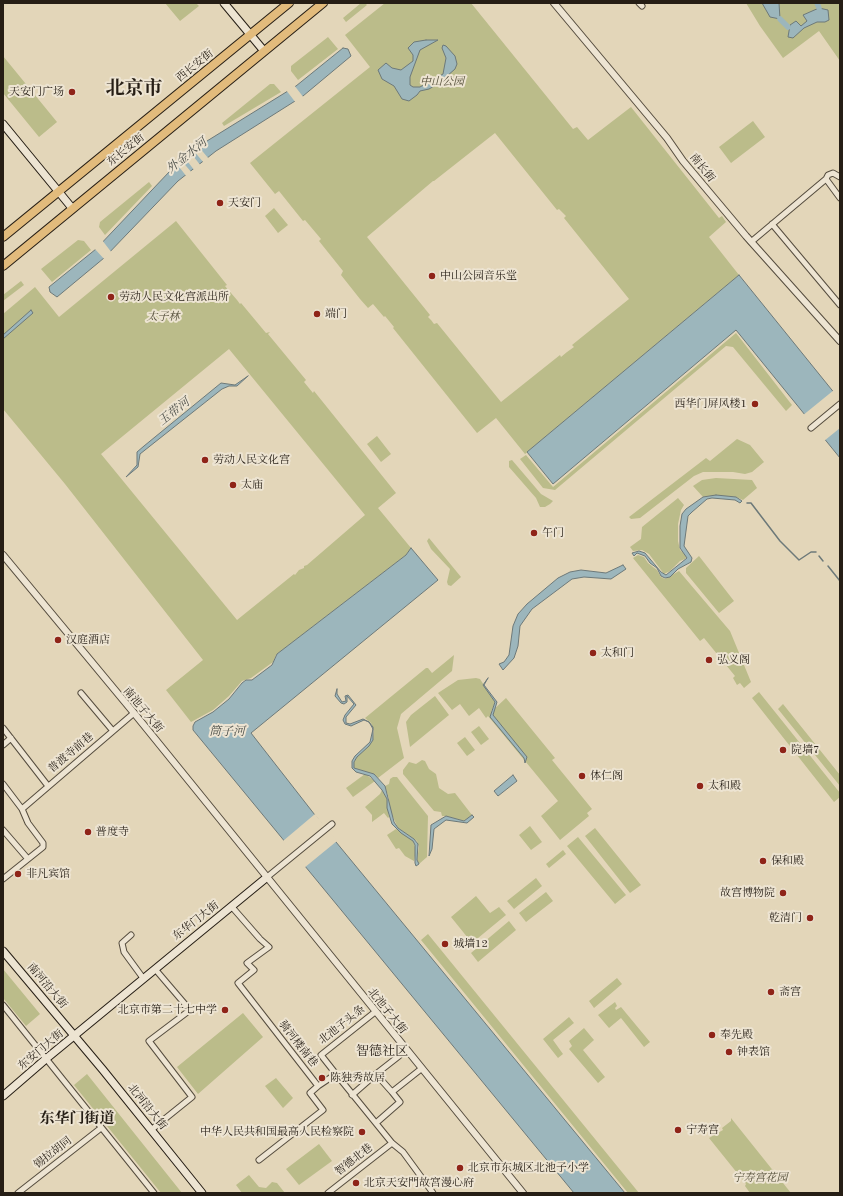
<!DOCTYPE html>
<meta charset="utf-8">
<style>
body{margin:0}
#map{position:relative;width:843px;height:1196px;overflow:hidden;background:#e3d6b9;font-family:"Old Standard TT",serif}
canvas{display:block}
.frame{position:absolute;inset:0;border:4px solid #261e15;pointer-events:none}
</style>
<div id="map">
<canvas width="843" height="1196"></canvas>
<div class="frame"></div>
</div>
<script>
const c = document.querySelector('canvas').getContext('2d');
c.lineJoin = 'round';
function fill(path, color) {
  c.fillStyle = color;
  c.fill(path, 'evenodd');
}
function shape(rows) {
  const path = new Path2D();
  for (const r of rows) {
    path.moveTo(r[0], r[1]);
    for (let i = 2; i < r.length; i += 2) path.lineTo(r[i], r[i + 1]);
  }
  return path;
}
function stroke(path, color, width, dash) {
  c.strokeStyle = color;
  c.lineWidth = width;
  c.lineCap = dash ? 'butt' : 'round';
  c.setLineDash(dash || []);
  c.stroke(path);
}
function drawText(font, color, halo, rows, align = 'center') {
  c.font = font + ' "Old Standard TT","Noto Serif SC",serif';
  c.lineWidth = 4;
  c.setLineDash([]);
  c.textBaseline = 'middle';
  c.strokeStyle = halo;
  c.fillStyle = color;
  for (const [text, x, y, turn = 0] of rows) {
    c.save();
    c.translate(x, y);
    c.rotate((+turn || 0) * Math.PI / 180);
    c.textAlign = isNaN(turn) ? turn : align;
    if (halo) c.strokeText(text, 0, 0);
    c.fillText(text, 0, 0);
    c.restore();
  }
}
fill(shape([
 [165,3,196,3,199,6,180,21],
 [361,3,365,3,367,5,346,22,343,18],
 [385,3,471,3,573,129,577,127,588,140,631,107,719,218,722,216,726,222,709,237,739,275,525,454,496,418,477,433,393,328,394,327,385,316,384,317,373,304,368,308,360,299,341,275,343,271,319,241,321,239,305,220,303,221,279,191,275,194,250,163,370,67,345,35],
 [495,133,557,210,559,209,566,216,564,218,629,299,572,345,574,347,567,352,561,357,560,355,501,402,437,323,434,324,431,320,428,317,430,315,367,237,433,181,434,181],
 [746,3,840,3,840,61,819,31,783,58,760,26],
 [328,37,338,49,298,80,291,71,291,66],
 [3,56,57,122,39,137,3,93],
 [270,84,274,84,281,92,224,126,222,123],
 [753,121,765,137,731,163,719,147],
 [149,182,152,186,105,235,99,227,100,222],
 [274,208,288,225,278,233,265,216],
 [176,221,227,285,225,286,237,300,240,304,241,303,266,333,270,332,268,334,306,380,304,382,313,393,314,391,396,493,378,508,411,548,406,555,276,655,273,662,251,678,242,681,229,696,213,710,191,722,166,690,203,660,65,484,3,409,3,314,35,287,59,317],
 [229,349,365,515,307,565,304,566,304,568,299,570,295,575,294,574,237,620,101,454],
 [78,240,84,241,91,250,52,282,41,269],
 [21,281,24,285,3,301,3,295],
 [736,333,792,405,786,411,733,347,726,346,555,490,543,488,520,459,526,455,553,487],
 [377,436,391,454,381,462,367,444],
 [737,439,750,445,764,462,752,472,745,474,733,472,703,472,694,476,640,518,631,519,629,517,706,458,710,461],
 [512,460,541,494,553,501,550,504,545,507,540,507,536,498,509,467,509,461],
 [716,478,752,480,757,488,743,500,736,497,708,496,703,497,693,486,702,480],
 [678,498,684,505,681,510,678,524,678,541,680,550,687,556,685,559,680,561,670,571,664,574,649,554,642,550,633,551,630,547,641,539,642,527],
 [429,538,461,577,451,586,448,585,447,582,450,569,431,549,427,541],
 [638,555,644,557,648,563,657,570,661,577,665,579,679,571,730,631,751,682,744,688,740,683,737,685,733,678,735,676,704,638,700,641,633,558],
 [699,556,734,601,719,613,686,573,686,568],
 [454,655,452,671,401,714,397,728,404,758,378,778,374,774,354,768,354,762,357,757,373,740,374,730,371,723,365,718,426,668,428,668,432,673],
 [476,678,480,679,495,702,491,712,506,698,555,758,552,760,592,809,587,813,589,816,560,840,541,816,558,801,488,716,486,718,479,708,469,716,460,704,452,710,438,693,458,680],
 [759,692,840,793,840,797,834,802,752,698],
 [435,696,449,715,410,747,406,722,411,715],
 [783,704,840,775,840,786,778,709],
 [479,726,489,739,481,745,471,732],
 [465,737,475,750,467,756,457,743],
 [422,760,425,761,429,769,436,774,439,788,448,794,455,793,472,815,464,821,446,816,442,816,441,812,434,811,403,774,403,770,409,762,416,764],
 [365,774,375,781,353,797,346,788],
 [393,777,397,777,400,781,428,816,427,857,419,864,417,860,419,847,417,841,398,828,389,808,389,799,385,786,389,784,390,779],
 [382,790,387,799,389,817,388,818,384,813,372,822,372,815,365,807,380,794],
 [530,826,542,842,531,850,519,835],
 [595,828,641,885,630,893,585,836],
 [396,829,413,841,416,850,414,861,405,856,399,848,396,849,387,835],
 [578,837,626,895,615,904,567,846],
 [563,850,566,854,549,868,546,864],
 [536,878,542,886,514,909,507,901],
 [546,892,553,901,526,922,519,913],
 [476,896,490,913,499,907,506,915,472,943,451,917],
 [509,921,516,930,478,962,471,953],
 [428,934,639,1193,628,1193,421,940],
 [3,969,40,1014,26,1026,3,998],
 [617,978,622,984,594,1008,589,1001],
 [615,1002,617,1006,615,1008,616,1010,621,1007,650,1042,644,1047,621,1018,609,1028,598,1015],
 [243,1013,263,1037,198,1094,177,1067],
 [569,1017,574,1023,553,1040,563,1054,558,1058,543,1039],
 [584,1028,594,1040,583,1050,605,1077,598,1083,569,1049,572,1046,569,1041],
 [87,1074,182,1193,161,1193,74,1085],
 [276,1078,293,1098,283,1108,265,1086],
 [731,1118,791,1193,750,1193,745,1186,746,1184,709,1138,723,1130,722,1128,731,1121],
 [319,1144,332,1161,299,1185,286,1169],
 [249,1175,259,1187,266,1188,272,1182,277,1183,285,1193,242,1193,236,1185]
]), '#bbbc8a');
const water = shape([
 [762,3,779,3,780,19,770,17,762,3],
 [819,8,828,10,829,20,825,22,817,22,804,28,793,38,788,37,790,25,796,21,801,26,807,21,803,15,819,8],
 [426,40,438,40,420,50,410,77,410,85,413,87,420,87,443,74,446,58,442,48,443,45,446,46,455,56,457,64,455,69,438,84,429,89,420,91,417,95,409,101,402,99,394,86,382,79,378,70,386,63,392,68,401,70,413,61,413,55,408,48,414,42,426,40],
 [343,48,348,49,351,56,303,96,216,151,178,181,104,258,57,297,50,292,49,287,96,249,170,171,207,141,296,86,343,48],
 [739,275,840,400,840,458,736,330,553,484,527,452,739,275],
 [31,310,33,313,3,339,3,335,31,310],
 [248,376,237,386,229,386,222,389,140,454,138,467,126,477,137,465,137,452,144,446,221,383,235,385,248,376],
 [716,495,736,497,742,501,740,503,735,500,712,498,707,499,692,512,688,516,684,546,692,558,691,562,678,569,670,577,665,578,661,576,657,568,650,563,645,556,637,553,634,556,632,553,639,551,645,553,661,572,666,575,687,558,680,548,680,526,682,514,686,509,703,497,716,495],
 [411,548,438,580,251,733,336,842,625,1193,574,1193,193,730,193,726,195,722,213,712,229,699,242,683,246,680,252,680,272,665,277,654,406,555,411,548],
 [623,565,626,569,611,579,584,577,572,579,532,609,520,626,518,646,514,658,503,670,499,664,504,662,509,655,513,626,518,614,527,604,558,578,570,572,581,570,606,573,623,565],
 [488,678,484,685,497,702,493,715,527,757,525,763,524,758,490,717,495,702,483,685,488,678],
 [337,689,337,694,342,702,346,701,345,696,348,695,356,705,346,717,346,723,350,724,363,719,369,722,373,727,373,740,369,746,357,757,354,762,354,768,374,774,385,786,394,822,398,828,414,839,418,844,417,860,419,864,416,866,415,863,415,845,413,841,401,833,392,824,387,808,387,799,382,790,370,776,356,772,352,768,352,761,355,756,370,742,373,729,369,722,364,720,351,726,345,724,343,720,345,715,354,704,347,696,347,702,344,704,341,703,335,696,337,689],
 [513,775,517,781,498,796,494,791,513,775],
 [472,815,474,817,467,823,446,820,434,829,432,849,429,856,431,825,446,816,464,821,472,815]
]);
fill(water, '#9cb6bc');
stroke(water, '#6d7979', 1);
fill(shape([
 [294,85,304,98,296,103,286,90],
 [198,146,209,159,204,163,193,150],
 [190,152,201,166,195,171,184,157],
 [181,160,192,173,187,177,176,163],
 [102,240,112,253,105,260,94,248],
 [834,390,840,396,840,428,824,441,802,416],
 [315,814,337,841,304,868,283,841]
]), '#e3d6b9');
stroke(shape([
 [747,503,751,503,780,541,799,560,811,552,816,552],
 [819,556,823,561],
 [828,566,840,581]
]), '#6d7979', 1.5);
stroke(shape([
 [817,3,819,8],
 [780,19,788,27]
]), '#9cb6bc', 5.5);
const minor = shape([
 [639,3,642,6],
 [840,177,833,173,828,175,826,179,840,198],
 [772,224,840,305],
 [751,242,826,179],
 [811,428,840,404],
 [81,693,113,731],
 [3,728,48,786],
 [3,745,11,738],
 [3,784,22,809,28,823,43,843,43,847,3,879],
 [22,809,134,713],
 [3,830,28,859],
 [266,878,332,824],
 [232,907,260,939,269,947,247,963,254,970,238,983,318,1086,336,1074,392,1143,403,1152,433,1193],
 [131,935,122,943,124,952,143,978],
 [3,1005,154,1193],
 [336,1074,321,1055,375,1012],
 [376,1074,399,1056],
 [352,1095,376,1074,392,1092],
 [376,1123,400,1102,392,1092,421,1069],
 [151,1130,192,1097,149,1041,190,1010,155,969],
 [259,1160,323,1110,310,1093,318,1086],
 [18,1193,101,1128],
 [328,1193,392,1143]
]);
const tertiary = shape([
 [554,3,667,138,683,161,746,236,840,341],
 [3,555,134,713,523,1193]
]);
const secondary = shape([
 [224,3,264,51],
 [3,124,72,208],
 [3,951,103,1070,202,1193],
 [3,1096,47,1058,266,878]
]);
const trunk = shape([
 [3,237,289,3],
 [3,266,323,3]
]);
stroke(minor, '#554c3e', 7);
stroke(tertiary, '#554c3e', 8);
stroke(secondary, '#261e15', 9);
stroke(trunk, '#261e15', 10);
stroke(minor, '#ede4d2', 5);
stroke(tertiary, '#ede4d2', 6);
stroke(secondary, '#ede4d2', 7);
stroke(trunk, '#e2bb7c', 8);
for (const [x, y, r, color] of [
 [72,92,4,"#8f2418"],
 [220,203,4,"#8f2418"],
 [432,276,4,"#8f2418"],
 [111,297,4,"#8f2418"],
 [317,314,4,"#8f2418"],
 [755,404,4,"#8f2418"],
 [205,460,4,"#8f2418"],
 [233,485,4,"#8f2418"],
 [534,533,4,"#8f2418"],
 [58,640,4,"#8f2418"],
 [593,653,4,"#8f2418"],
 [709,660,4,"#8f2418"],
 [783,750,4,"#8f2418"],
 [582,776,4,"#8f2418"],
 [700,786,4,"#8f2418"],
 [88,832,4,"#8f2418"],
 [763,861,4,"#8f2418"],
 [18,874,4,"#8f2418"],
 [783,893,4,"#8f2418"],
 [810,918,4,"#8f2418"],
 [445,944,4,"#8f2418"],
 [771,992,4,"#8f2418"],
 [225,1010,4,"#8f2418"],
 [712,1035,4,"#8f2418"],
 [729,1052,4,"#8f2418"],
 [322,1078,4,"#8f2418"],
 [678,1130,4,"#8f2418"],
 [362,1132,4,"#8f2418"],
 [460,1168,4,"#8f2418"],
 [356,1183,4,"#8f2418"]
]) {
  const dot = new Path2D();
  dot.arc(x, y, r, 0, 2 * Math.PI);
  c.fillStyle = color;
  c.fill(dot);
  stroke(dot, '#ede4d2', 1.5);
}
drawText('11px', '#261e15', '#ede4d2', [
 ["西长安街",195,66,-39],
 ["东长安街",126,150,-39],
 ["南长街",702,168,51],
 ["南池子大街",143,710,50],
 ["普渡寺前巷",71,753,-40],
 ["东华门大街",196,921,-38],
 ["南河沿大街",47,986,50],
 ["北池子大街",387,1011,51],
 ["北池子头条",342,1025,-38],
 ["骑河楼南巷",298,1044,52],
 ["东安门大街",41,1050,-40],
 ["北河沿大街",147,1107,51],
 ["锡拉胡同",53,1153,-38],
 ["智德北巷",354,1160,-38]
]);
drawText('italic 11px', '#534d38', '#ede4d2', [
 ["中山公园",442,82],
 ["太子林",163,317],
 ["宁寿宫花园",760,1178]
]);
drawText('11px', '#261e15', '#ede4d2', [
 ["天安门广场",64,92,"right"],
 ["天安门",228,203],
 ["中山公园音乐堂",440,276],
 ["劳动人民文化宫派出所",119,297],
 ["端门",325,314],
 ["西华门屏风楼1",747,404,"right"],
 ["劳动人民文化宫",213,460],
 ["太庙",241,485],
 ["午门",542,533],
 ["汉庭酒店",66,640],
 ["太和门",601,653],
 ["弘义阁",717,660],
 ["院墙7",791,750],
 ["体仁阁",590,776],
 ["太和殿",708,786],
 ["普度寺",96,832],
 ["保和殿",771,861],
 ["非凡宾馆",26,874],
 ["故宫博物院",775,893,"right"],
 ["乾清门",802,918,"right"],
 ["城墙12",453,944],
 ["斋宫",779,992],
 ["北京市第二十七中学",217,1010,"right"],
 ["奉先殿",720,1035],
 ["钟表馆",737,1052],
 ["陈独秀故居",330,1078],
 ["宁寿宫",686,1130],
 ["中华人民共和国最高人民检察院",354,1132,"right"],
 ["北京市东城区北池子小学",468,1168],
 ["北京天安門故宮漫心府",364,1183]
], 'left');
drawText('italic 12px', '#494c47', '#ede4d2', [
 ["外金水河",187,156,-39],
 ["玉带河",174,412,-38],
 ["筒子河",227,732]
]);
drawText('13px', '#261e15', '#ede4d2', [
 ["智德社区",382,1052]
]);
drawText('bold 15px', '#261e15', '#ede4d2', [
 ["东华门街道",77,1119]
]);
drawText('bold 19px', '#261e15', '#ede4d2', [
 ["北京市",134,89]
]);
</script>
